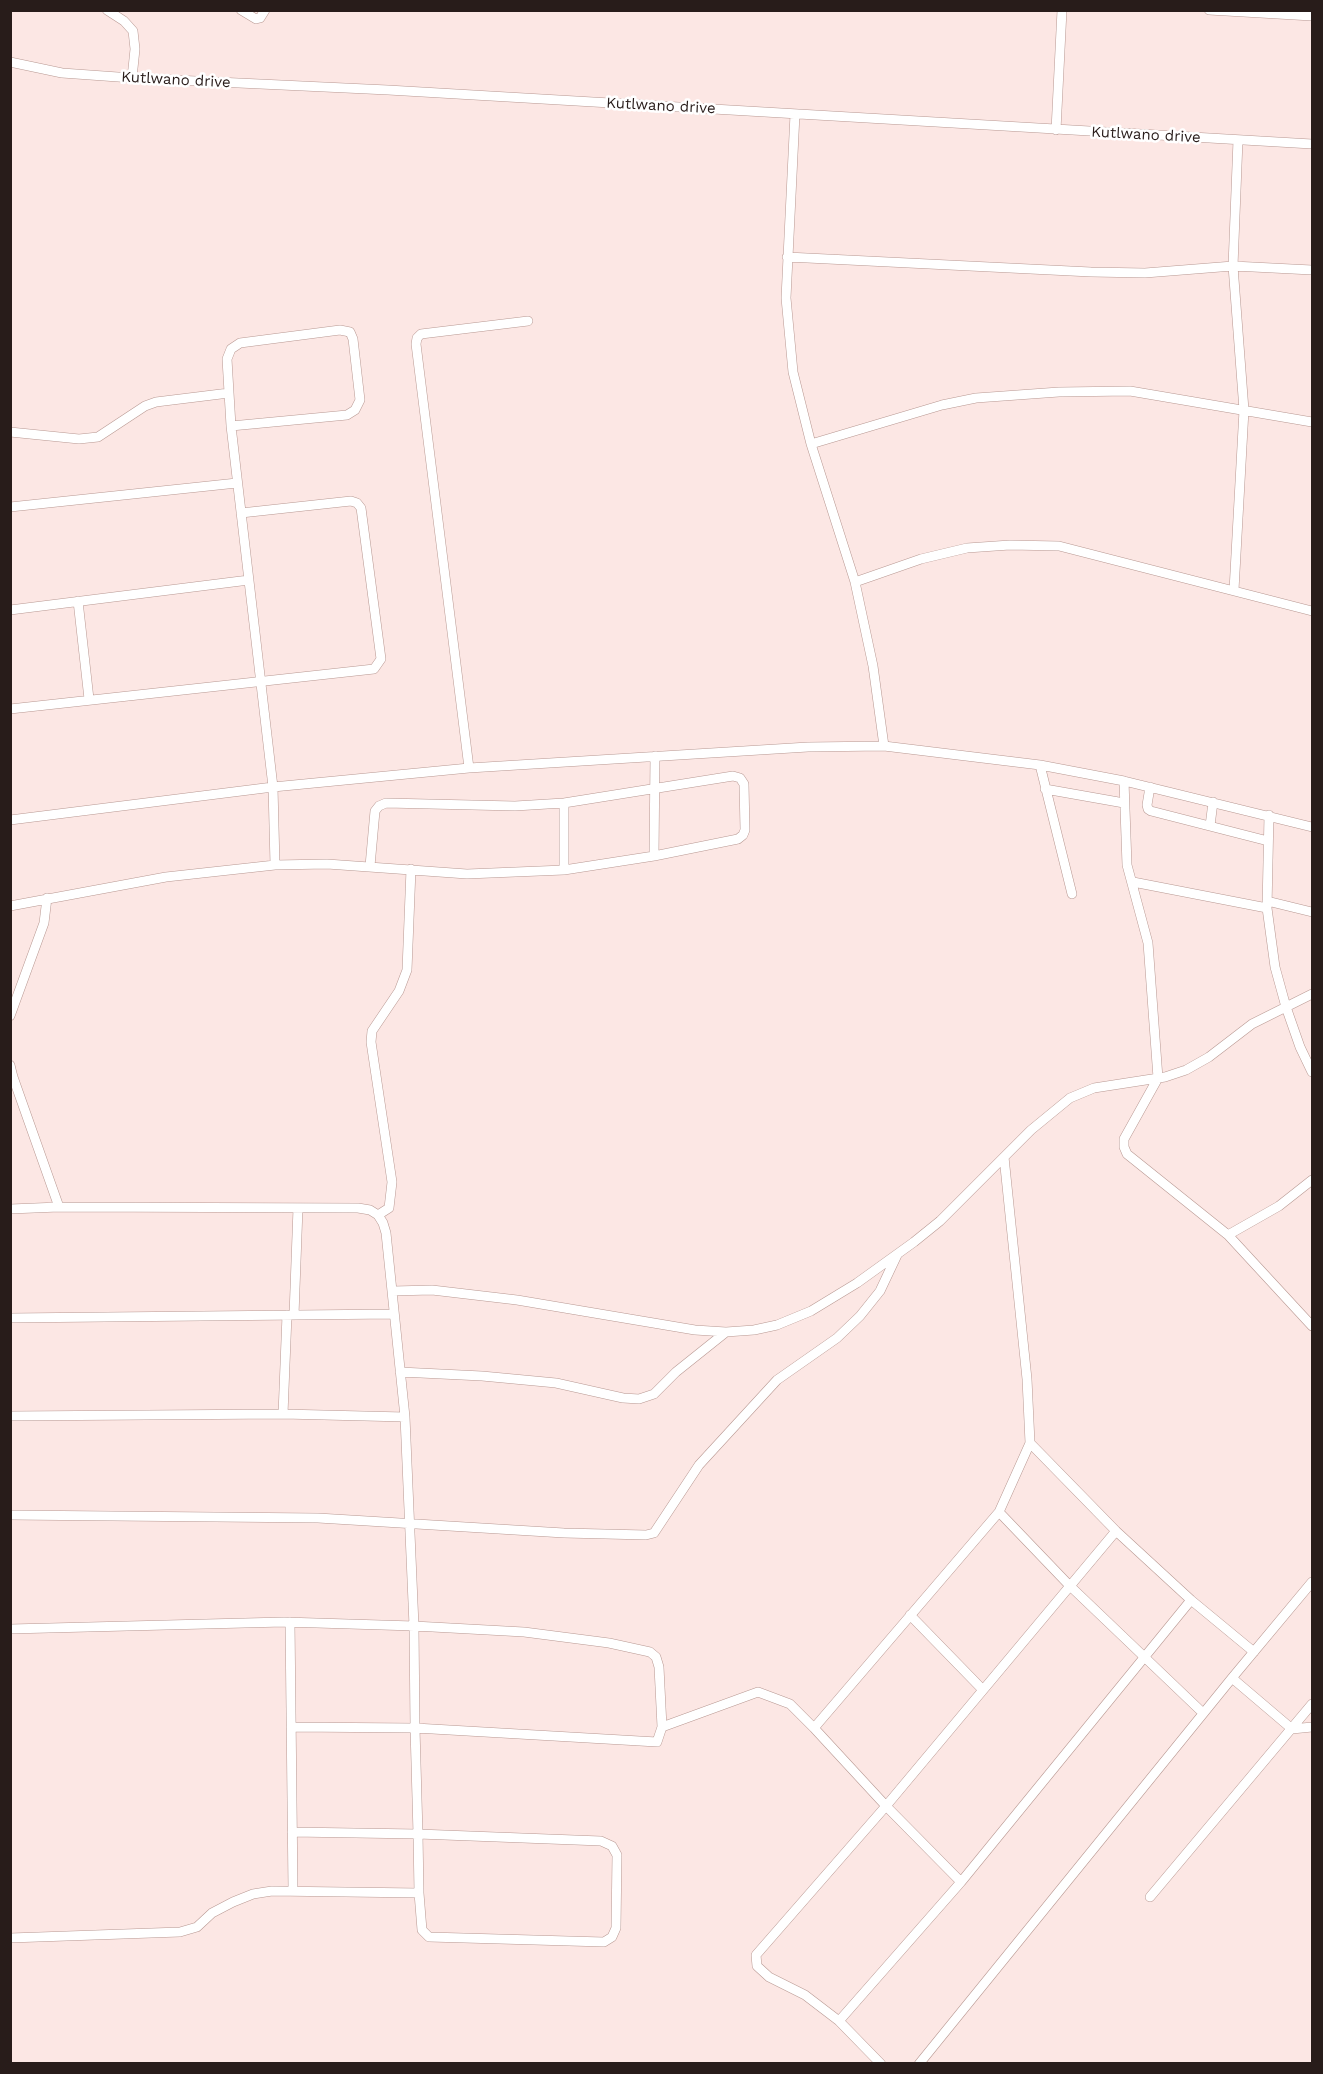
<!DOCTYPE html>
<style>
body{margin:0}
#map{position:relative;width:1323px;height:2074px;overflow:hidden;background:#fce7e4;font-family:"Work Sans",sans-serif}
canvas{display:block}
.frame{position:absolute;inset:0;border:12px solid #281c1a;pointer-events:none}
</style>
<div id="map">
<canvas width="1323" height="2074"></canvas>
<div class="frame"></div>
</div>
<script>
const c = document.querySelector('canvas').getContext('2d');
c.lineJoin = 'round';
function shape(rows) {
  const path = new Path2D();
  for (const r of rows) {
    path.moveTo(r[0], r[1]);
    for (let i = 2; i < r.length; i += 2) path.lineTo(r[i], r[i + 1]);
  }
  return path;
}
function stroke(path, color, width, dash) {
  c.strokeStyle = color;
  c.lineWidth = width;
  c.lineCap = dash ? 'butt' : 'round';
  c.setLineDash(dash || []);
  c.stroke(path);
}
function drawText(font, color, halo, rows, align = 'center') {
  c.font = font + ' "Work Sans",sans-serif';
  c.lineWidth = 5;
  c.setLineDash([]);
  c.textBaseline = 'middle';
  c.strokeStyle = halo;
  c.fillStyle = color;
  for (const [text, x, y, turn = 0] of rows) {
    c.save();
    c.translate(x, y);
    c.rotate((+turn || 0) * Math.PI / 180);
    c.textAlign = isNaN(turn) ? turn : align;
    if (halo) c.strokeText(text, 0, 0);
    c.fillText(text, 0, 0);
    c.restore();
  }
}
const minor = shape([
 [107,10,124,21,133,31,135,49,132,78],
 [241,10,256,19,260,18,265,10],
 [1209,10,1312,16],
 [10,62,62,73,132,78,388,90,1312,144],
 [795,114,786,298,793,372,811,444,855,582,873,666,884,746],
 [1056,130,1062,10],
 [787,257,1091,272,1145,273,1233,266,1312,270],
 [231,426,347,415,355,410,360,400,353,339,350,332,340,330,240,343,231,349,227,359,231,426,273,787,275,865],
 [10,432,79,439,98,437,145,406,156,402,229,393],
 [811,444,942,405,976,398,1059,392,1130,391,1312,422],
 [10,507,237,483],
 [855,582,921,559,967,548,1010,545,1059,546,1312,611],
 [1234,590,1244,410,1233,266,1238,140],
 [78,601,89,699],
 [10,610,249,580],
 [10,709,374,669,381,659,361,508,357,503,351,501,241,513],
 [1040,765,1072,894],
 [469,768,416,344,417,338,421,334,528,321],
 [1124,781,1127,865,1148,943,1158,1078,1124,1139,1124,1147,1127,1154,1228,1235,1312,1326],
 [1150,787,1147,805,1148,809,1151,811,1268,841],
 [1045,789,1124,803],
 [1269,815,1267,908,1275,967,1286,1007,1300,1047,1312,1072],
 [10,820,273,787,469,768,808,747,884,746,1040,765,1124,781,1312,827],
 [1210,826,1213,802],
 [654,856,655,756],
 [564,870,564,803],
 [1133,882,1267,908],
 [1267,901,1312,912],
 [10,906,166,877,275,865,327,864,467,874,564,870,654,856,738,839,743,835,745,830,744,784,740,778,733,776,564,803,515,806,386,803,379,806,375,811,370,866],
 [10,1016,44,923,47,898],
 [10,1065,13,1077,59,1207],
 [1004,1157,1027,1379,1030,1443,999,1512,1069,1585,1203,1713],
 [10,1209,59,1207,358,1208,370,1210,378,1215,383,1223,386,1233,405,1417,414,1626,284,1622,10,1629],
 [378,1215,389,1208,392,1182,371,1042,372,1031,399,991,407,970,411,869],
 [1228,1235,1279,1206,1312,1180],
 [393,1291,432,1290,517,1300,695,1330,726,1332,754,1330,777,1325,811,1311,857,1283,914,1242,940,1221,1031,1130,1070,1098,1094,1088,1165,1077,1186,1070,1209,1057,1252,1024,1312,994],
 [294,1315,298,1208],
 [10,1318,394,1314],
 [400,1372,482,1376,556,1383,623,1398,639,1399,654,1394,676,1372,726,1332],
 [283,1414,287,1315],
 [10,1416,283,1414,405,1417],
 [1030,1443,1116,1531,1191,1600,1254,1652],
 [10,1515,318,1518,564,1533,646,1535,654,1533,699,1465,777,1380,837,1338,860,1316,880,1291,897,1255],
 [910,1615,983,1690],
 [290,1622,293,1890],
 [1232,1678,1292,1729,1312,1727],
 [291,1727,415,1728,657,1742,662,1727,659,1667,656,1657,650,1652,609,1643,524,1632,414,1626,415,1728,418,1834,419,1893,422,1930,429,1937,604,1942,612,1937,616,1928,617,1855,612,1846,601,1841,418,1834,292,1832],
 [662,1727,758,1692,790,1704,814,1728],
 [961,1882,886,1806,814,1728,999,1512],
 [1150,1897,1312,1704],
 [10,1938,180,1932,197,1927,212,1913,233,1902,253,1894,272,1891,419,1893],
 [839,2021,961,1882,1191,1600],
 [881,2064,839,2021,805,1995,769,1977,757,1966,756,1955,886,1806,1116,1531],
 [919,2064,1232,1678,1312,1582]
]);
stroke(minor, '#b89892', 10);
stroke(minor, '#fff', 9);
drawText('15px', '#281c1a', '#fff', [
 ["Kutlwano drive",176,80,3],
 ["Kutlwano drive",661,106,3],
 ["Kutlwano drive",1146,135,3]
]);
</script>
